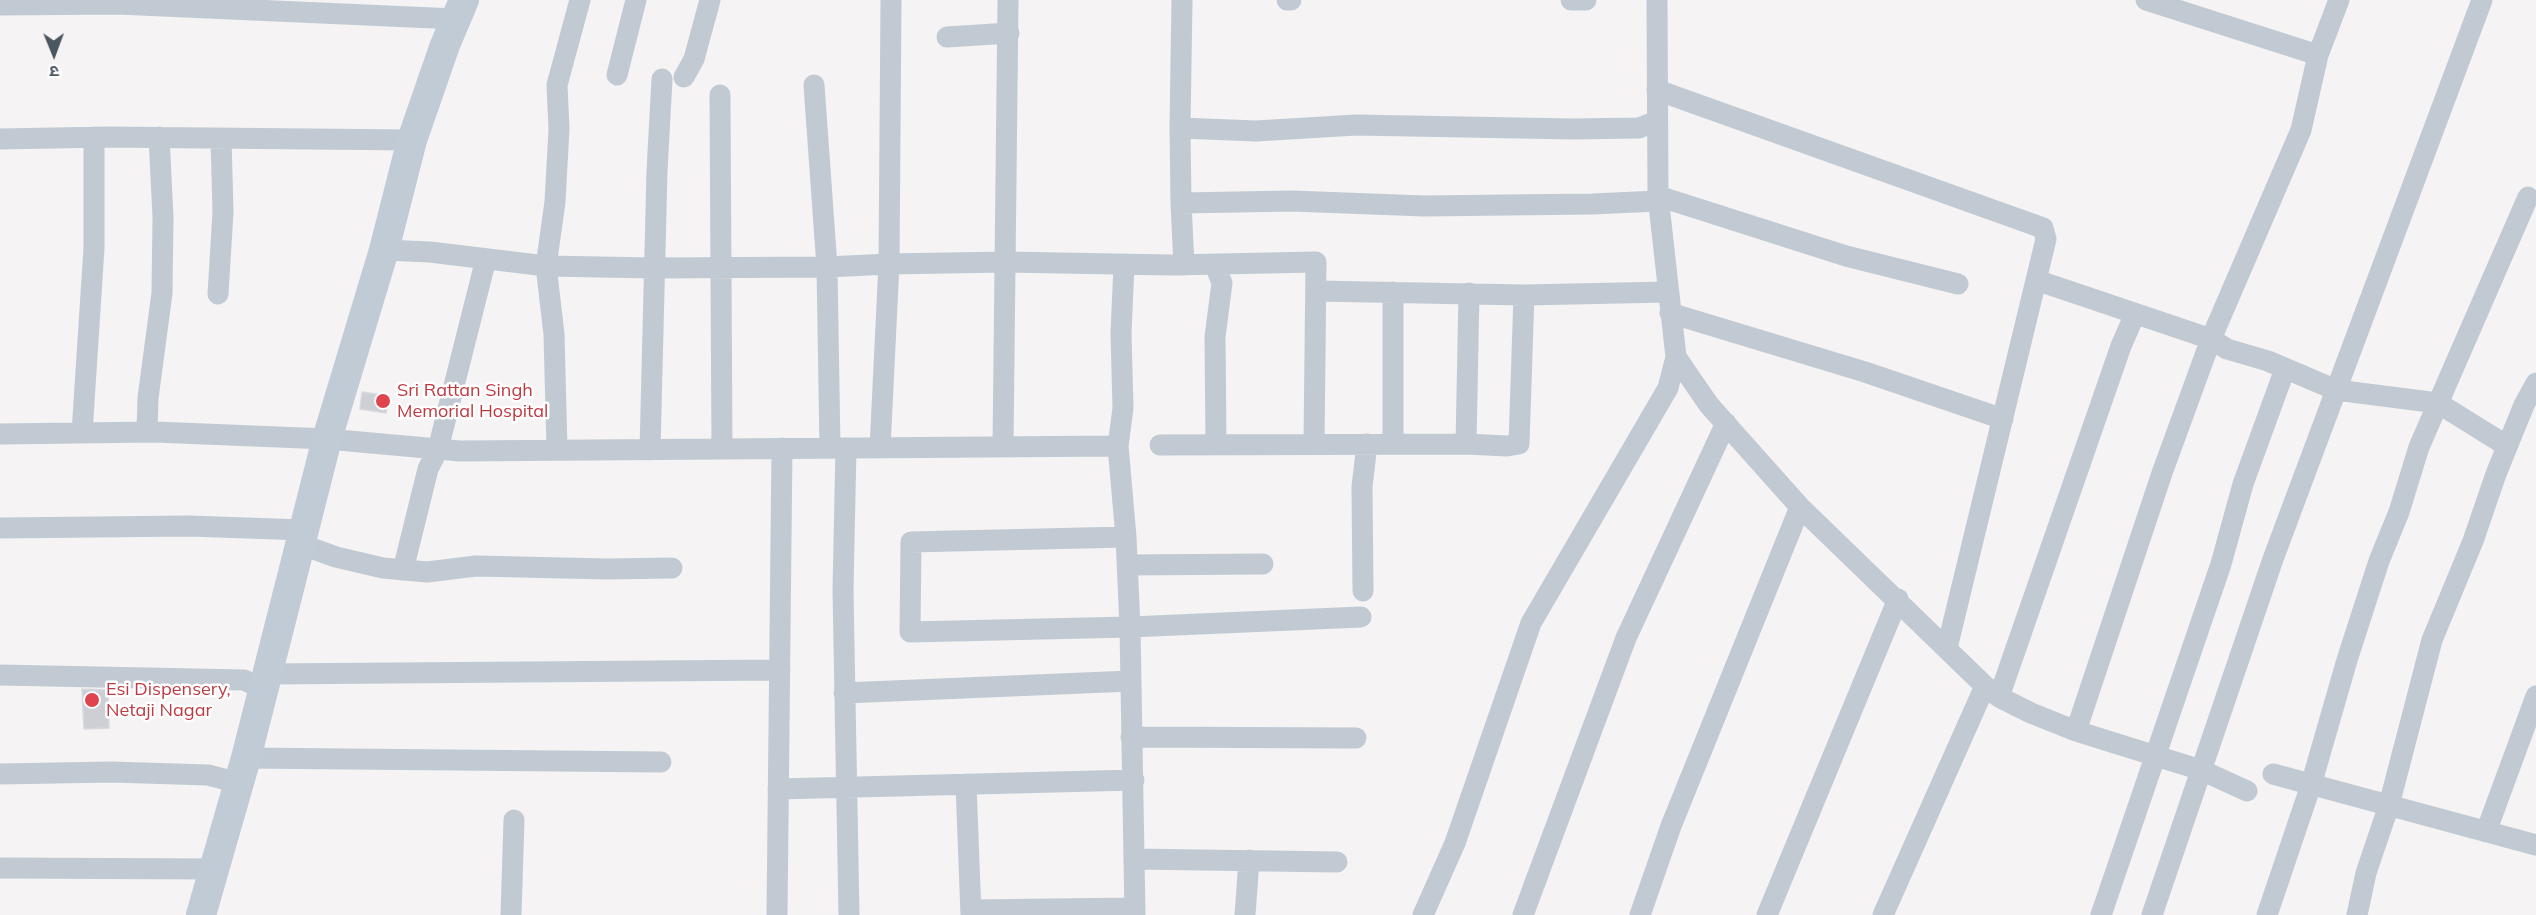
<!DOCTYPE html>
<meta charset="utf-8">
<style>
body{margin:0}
#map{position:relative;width:2536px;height:915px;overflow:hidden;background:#f5f3f3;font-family:Mulish,"Noto Sans Devanagari",sans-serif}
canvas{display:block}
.north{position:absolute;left:24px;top:24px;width:60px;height:60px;-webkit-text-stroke:4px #fff;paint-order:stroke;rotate:179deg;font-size:16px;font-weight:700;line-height:24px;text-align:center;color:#4a5661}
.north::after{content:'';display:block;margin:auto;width:21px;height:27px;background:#4a5661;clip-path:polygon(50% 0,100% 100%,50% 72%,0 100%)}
</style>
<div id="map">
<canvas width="2536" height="915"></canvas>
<div class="north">उ</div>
</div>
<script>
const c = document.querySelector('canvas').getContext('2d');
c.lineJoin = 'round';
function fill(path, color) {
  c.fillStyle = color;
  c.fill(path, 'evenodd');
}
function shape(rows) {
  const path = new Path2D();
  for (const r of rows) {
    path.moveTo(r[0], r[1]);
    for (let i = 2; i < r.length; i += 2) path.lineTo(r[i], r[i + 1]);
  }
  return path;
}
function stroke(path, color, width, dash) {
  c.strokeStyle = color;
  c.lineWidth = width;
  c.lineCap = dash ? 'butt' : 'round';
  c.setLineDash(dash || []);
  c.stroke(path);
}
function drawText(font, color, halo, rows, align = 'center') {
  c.font = font + ' Mulish,sans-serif';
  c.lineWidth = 5;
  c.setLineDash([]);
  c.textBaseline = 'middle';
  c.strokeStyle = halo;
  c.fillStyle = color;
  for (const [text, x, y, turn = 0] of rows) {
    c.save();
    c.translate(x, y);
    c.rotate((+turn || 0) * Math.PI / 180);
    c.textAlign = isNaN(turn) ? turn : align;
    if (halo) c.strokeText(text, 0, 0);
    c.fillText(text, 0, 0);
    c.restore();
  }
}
const building = shape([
 [362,392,389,396,386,413,360,409,362,392],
 [82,689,108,690,109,728,84,729,82,689]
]);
fill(building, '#cdcfd5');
stroke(building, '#d7d9de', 1.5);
stroke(shape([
 [1287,0,1291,0],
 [1571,0,1586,0],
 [2146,0,2318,55],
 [0,5,118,4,456,19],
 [947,37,1009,33],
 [617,75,636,0],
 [684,77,694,59,710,0],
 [814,85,827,267,830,448],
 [1657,90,2043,228,2046,239,1947,648],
 [720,95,722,449],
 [1180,128,1182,0],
 [0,139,107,137,412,140],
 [1658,196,1846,256,1958,284],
 [1181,203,1180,128,1256,131,1356,125,1573,129,1639,128,1657,121],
 [384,250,430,252,546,266,654,268,827,267,889,264,1005,262,1171,265,1316,262,1314,444],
 [1124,265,1121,333,1123,408,1118,446,1126,537,1130,627,1135,915],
 [1184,265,1181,203,1292,201,1424,206,1592,204,1658,201],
 [1215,265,1222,283,1215,337,1216,445],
 [2036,280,2211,339,2227,349,2268,361,2336,390,2438,403,2507,446],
 [1316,291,1524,295,1668,292],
 [218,294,223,212,221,138],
 [1670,313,1865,372,2003,419],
 [1676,357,1709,405,1800,507,1985,686,1999,697,2031,713,2076,731,2201,770,2247,791],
 [147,432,148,398,162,293,163,217,159,137],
 [82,433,94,248,94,137],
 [0,434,155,432,327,439,460,451,1118,446],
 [1393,444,1393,292],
 [1466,444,1469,293],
 [1160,445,1466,444,1507,446,1519,444,1524,295],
 [1003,447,1008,0],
 [846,448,843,590,849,915],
 [880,448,889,264,891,0],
 [557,450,554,334,546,266,555,202,559,129,557,85,580,0],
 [650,450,657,171,662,79],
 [0,528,189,526,304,530],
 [1126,537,911,542,910,632,1130,627,1361,617],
 [300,544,336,557,383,568,427,572,476,566,607,569,672,568],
 [1127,565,1263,564],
 [403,570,428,469,438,449,486,259],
 [1363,591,1362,487,1367,444],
 [267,674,780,670],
 [0,675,244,680,263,689],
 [844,693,1131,681],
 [1999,697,2121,346,2135,314],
 [2076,731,2162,473,2211,339,2301,130,2318,55,2339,0],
 [1131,737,1356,738],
 [246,758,661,762],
 [0,774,111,772,208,775,239,783],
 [2273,774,2536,845],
 [966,784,971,915],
 [778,789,1134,780],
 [2486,832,2536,696],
 [1135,859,1337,862],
 [0,868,215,869],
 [971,910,1135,908],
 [511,915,514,820],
 [777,915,782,448],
 [1245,915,1249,860],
 [1423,915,1455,843,1531,623,1668,388,1676,357,1658,196,1657,0],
 [1523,915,1626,638,1726,423],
 [1640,915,1671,826,1800,507],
 [1767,915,1898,599],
 [1883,915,1985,686],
 [2101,915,2221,564,2243,484,2285,369],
 [2152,915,2273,559,2482,0],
 [2267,915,2311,785,2347,660,2379,561,2399,512,2419,447,2528,197],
 [2357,915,2366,873,2389,805,2432,640,2473,541,2496,474,2524,405,2536,383]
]), '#c1cad2', 21);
stroke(shape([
 [201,915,246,758,327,439,384,250,412,140,445,45,464,0]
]), '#c1cbd6', 30);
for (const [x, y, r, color] of [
 [383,401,8,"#e0444e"],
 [92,700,8,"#e0444e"]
]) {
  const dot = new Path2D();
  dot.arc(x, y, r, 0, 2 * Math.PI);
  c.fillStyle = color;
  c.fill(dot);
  stroke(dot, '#fff', 2);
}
drawText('18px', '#be3a42', '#fff', [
 ["Sri Rattan Singh",397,391],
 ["Memorial Hospital",397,412],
 ["Esi Dispensery,",106,690],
 ["Netaji Nagar",106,711]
], 'left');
</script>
